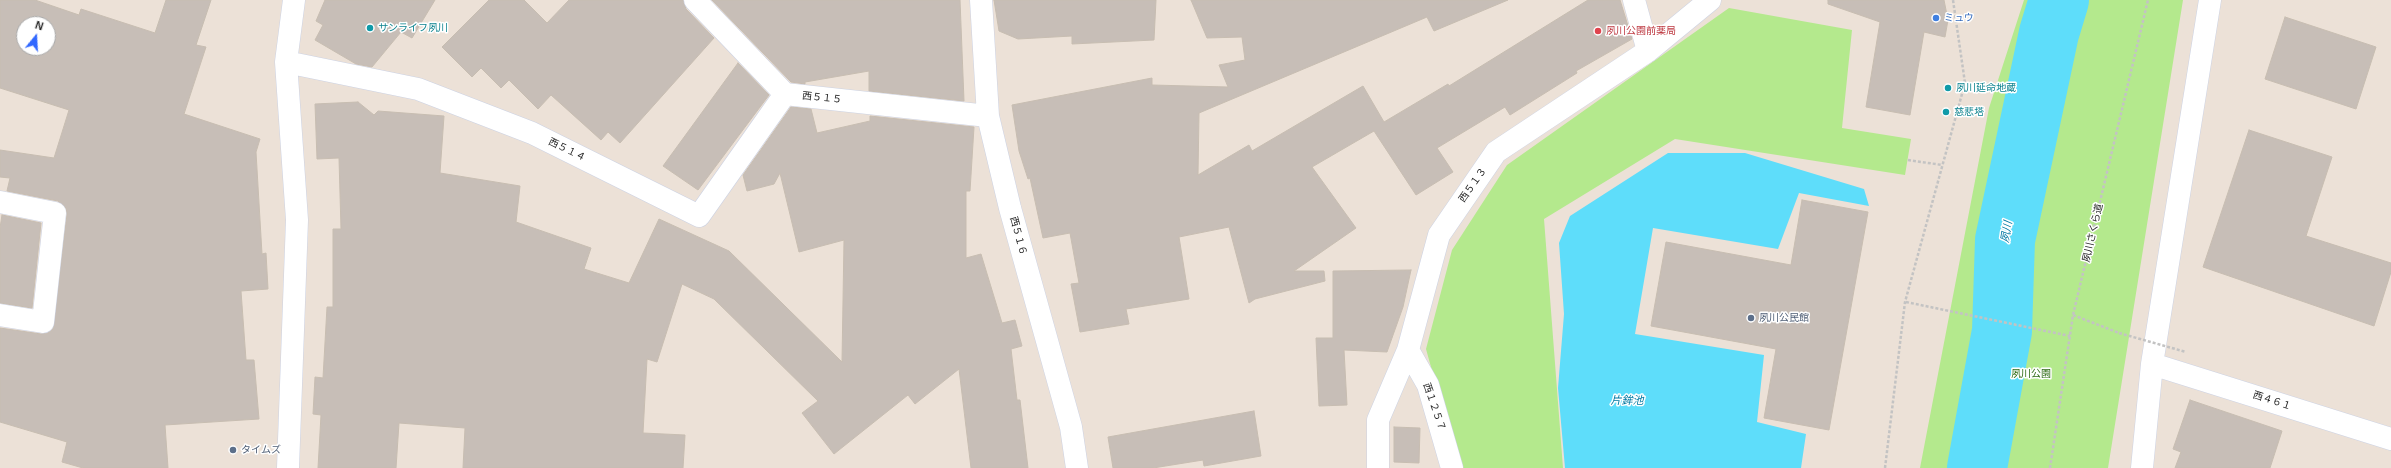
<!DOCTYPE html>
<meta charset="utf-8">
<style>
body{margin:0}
#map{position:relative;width:2391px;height:468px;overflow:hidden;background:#ece1d7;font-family:Arial,sans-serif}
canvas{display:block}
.north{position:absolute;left:16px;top:16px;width:40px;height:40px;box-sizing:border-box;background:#fff;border:1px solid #a9a9a9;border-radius:50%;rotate:18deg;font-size:11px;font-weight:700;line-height:16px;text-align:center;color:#272727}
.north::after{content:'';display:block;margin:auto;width:14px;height:18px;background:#3168ff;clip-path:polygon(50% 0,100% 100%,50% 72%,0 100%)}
</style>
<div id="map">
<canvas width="2391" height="468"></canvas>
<div class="north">N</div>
</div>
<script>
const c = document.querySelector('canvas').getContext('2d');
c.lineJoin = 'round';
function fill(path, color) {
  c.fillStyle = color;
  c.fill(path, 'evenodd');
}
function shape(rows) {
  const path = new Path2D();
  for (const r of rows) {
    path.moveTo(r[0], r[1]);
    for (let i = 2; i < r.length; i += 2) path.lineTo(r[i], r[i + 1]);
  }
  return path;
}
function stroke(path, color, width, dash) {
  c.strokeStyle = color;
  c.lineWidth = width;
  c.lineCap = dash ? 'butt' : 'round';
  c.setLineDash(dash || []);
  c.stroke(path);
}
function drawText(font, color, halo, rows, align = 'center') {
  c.font = font + ' Arial,"Noto Sans JP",sans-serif';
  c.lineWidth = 3;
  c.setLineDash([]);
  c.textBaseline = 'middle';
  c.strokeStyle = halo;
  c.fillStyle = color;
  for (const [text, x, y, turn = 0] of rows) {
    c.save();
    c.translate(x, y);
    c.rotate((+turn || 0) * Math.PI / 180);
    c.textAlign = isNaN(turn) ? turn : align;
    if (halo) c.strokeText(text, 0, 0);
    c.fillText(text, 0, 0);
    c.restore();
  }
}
fill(shape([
 [2024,0,2183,0,2108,468,1920,468,1989,108],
 [1729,8,1852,30,1842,128,1911,139,1905,175,1675,139,1544,219,1563,468,1459,468,1426,349,1452,250,1507,165]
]), '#b4e98d');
fill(shape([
 [1668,153,1745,153,1864,189,1869,206,1799,193,1778,249,1653,228,1635,334,1764,355,1757,422,1806,434,1801,468,1565,468,1558,388,1564,314,1559,243,1570,216]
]), '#5eddfa');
stroke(shape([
 [1977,468,2002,331,2005,240,2049,33,2059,0]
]), '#5eddfa', 60);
const building = shape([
 [0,0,35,0,79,15,81,9,155,33,166,0,211,0,196,45,206,47,184,114,260,139,256,152,262,254,266,253,268,289,241,291,246,360,254,360,259,419,165,425,168,468,83,468,62,462,67,442,0,422,0,328,41,334,48,333,53,329,67,214,66,208,58,201,7,191,10,178,0,177,0,150,54,158,69,110,0,88,0,0],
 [24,24,48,24,48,48,24,48,24,24],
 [325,0,435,0,412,38,401,32,372,67,356,64,315,40,323,25,316,21,325,0],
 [489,0,524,0,547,23,569,0,683,0,686,9,714,38,620,143,608,132,601,140,551,95,538,109,509,80,501,88,481,68,472,77,442,47,489,0],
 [712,0,960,0,964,101,869,91,869,71,805,82,805,84,791,82,712,0],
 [994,0,1156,0,1154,40,1072,44,1072,36,1018,39,999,31,994,0],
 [1191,0,1508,0,1434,31,1427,17,1199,113,1198,175,1249,145,1252,151,1363,86,1384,122,1448,84,1449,86,1588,0,1620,0,1632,39,1576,71,1577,73,1510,115,1505,107,1437,148,1453,172,1416,195,1374,131,1312,167,1356,228,1294,271,1324,271,1325,281,1255,299,1249,303,1229,227,1179,237,1189,299,1126,309,1129,324,1080,332,1071,284,1079,283,1070,233,1043,238,1030,178,1028,179,1019,151,1012,105,1152,78,1152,85,1228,87,1219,65,1245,60,1242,37,1207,38,1191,0],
 [1828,0,1944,0,1948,20,1945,37,1924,32,1910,115,1866,107,1880,22,1828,4,1828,0],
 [2285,17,2376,47,2356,109,2265,79,2285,17],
 [738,63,769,95,698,190,663,166,738,63],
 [358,102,374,115,378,111,444,116,440,173,520,186,516,222,591,248,584,269,629,283,659,219,729,251,842,362,844,240,799,252,780,173,774,184,747,191,743,175,791,107,811,109,817,133,870,121,870,116,974,127,970,191,966,191,966,258,981,254,1002,323,1015,320,1022,346,1011,349,1017,400,1020,400,1028,468,971,468,959,369,915,404,908,395,834,454,802,413,818,401,714,299,682,284,657,362,647,359,643,433,685,435,683,468,463,468,465,428,399,423,396,468,318,468,321,415,313,414,315,377,323,378,327,307,333,307,333,229,341,229,339,158,317,159,315,104,358,102],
 [2249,130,2332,157,2306,236,2391,263,2391,272,2374,326,2203,267,2249,130],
 [1802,200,1868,212,1829,430,1764,418,1776,349,1651,326,1666,242,1791,265,1802,200],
 [2,215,41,223,32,308,0,303,0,228,2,215],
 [1411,270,1403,307,1387,352,1344,350,1347,405,1319,406,1316,338,1333,338,1333,271,1411,270],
 [2190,400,2282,431,2270,468,2175,468,2181,452,2173,449,2190,400],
 [1254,411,1261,456,1204,466,1203,460,1153,468,1113,468,1108,437,1254,411],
 [1394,427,1420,428,1419,463,1394,462,1394,427]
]);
fill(building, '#c7beb7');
stroke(building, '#c7bdb1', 1);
const minor = shape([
 [695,0,785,94,988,116],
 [981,0,988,116,1010,208,1071,427,1077,468],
 [1634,0,1648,51],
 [286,62,418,89,532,133,699,216,785,94],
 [0,202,55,213,43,322,0,315],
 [1408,350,1428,385,1452,468],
 [2152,364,2391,439],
 [288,468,297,220,286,62,294,0],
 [1378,468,1378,420,1408,350,1439,235,1496,152,1648,51,1710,0],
 [2142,468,2152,364,2210,0]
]);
stroke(minor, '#ccd2e3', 23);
stroke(shape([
 [1908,160,1942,165],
 [1906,302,2070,336],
 [2073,315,2119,333],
 [1885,468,1905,302,1965,83,1953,0],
 [2050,468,2073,315,2148,0]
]), '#c3c3c3', 2.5, [3, 2]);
stroke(minor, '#fff', 22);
stroke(shape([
 [2119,333,2186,352]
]), '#c3c3c3', 2.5, [3, 2]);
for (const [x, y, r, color] of [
 [1936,18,4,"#3f7fe0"],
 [370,28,4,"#0f9aa8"],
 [1598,31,4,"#e0444e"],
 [1948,88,4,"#0f9aa8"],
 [1946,112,4,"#0f9aa8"],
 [1751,318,4,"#5c6f8a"],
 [233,450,4,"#5c6f8a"]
]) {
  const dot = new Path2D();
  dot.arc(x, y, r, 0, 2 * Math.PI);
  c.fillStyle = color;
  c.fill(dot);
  stroke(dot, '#fff', 1.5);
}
drawText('10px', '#366cbe', '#fff', [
 ["ミュウ",1944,18]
], 'left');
drawText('10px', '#0d838f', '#fff', [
 ["サンライフ夙川",378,28],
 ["夙川延命地蔵",1956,88],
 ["慈悲塔",1954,112]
], 'left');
drawText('10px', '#be3a42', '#fff', [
 ["夙川公園前薬局",1606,31]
], 'left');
drawText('10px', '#272727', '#fff', [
 ["西５１５",822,98,6],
 ["西５１４",567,150,26],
 ["西５１３",1473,185,-55],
 ["夙川さくら道",2093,233,-77],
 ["西５１６",1018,236,75],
 ["西４６１",2272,401,18],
 ["西１２５７",1434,407,71]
]);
drawText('10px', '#4e5e75', '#fff', [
 ["夙川公民館",1759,318],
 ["タイムズ",241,450]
], 'left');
drawText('10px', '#2b6912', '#fff', [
 ["夙川公園",2031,374]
]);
drawText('italic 11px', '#0078a2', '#fff', [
 ["夙川",2007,232,-81],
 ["片鉾池",1627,401]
]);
</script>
